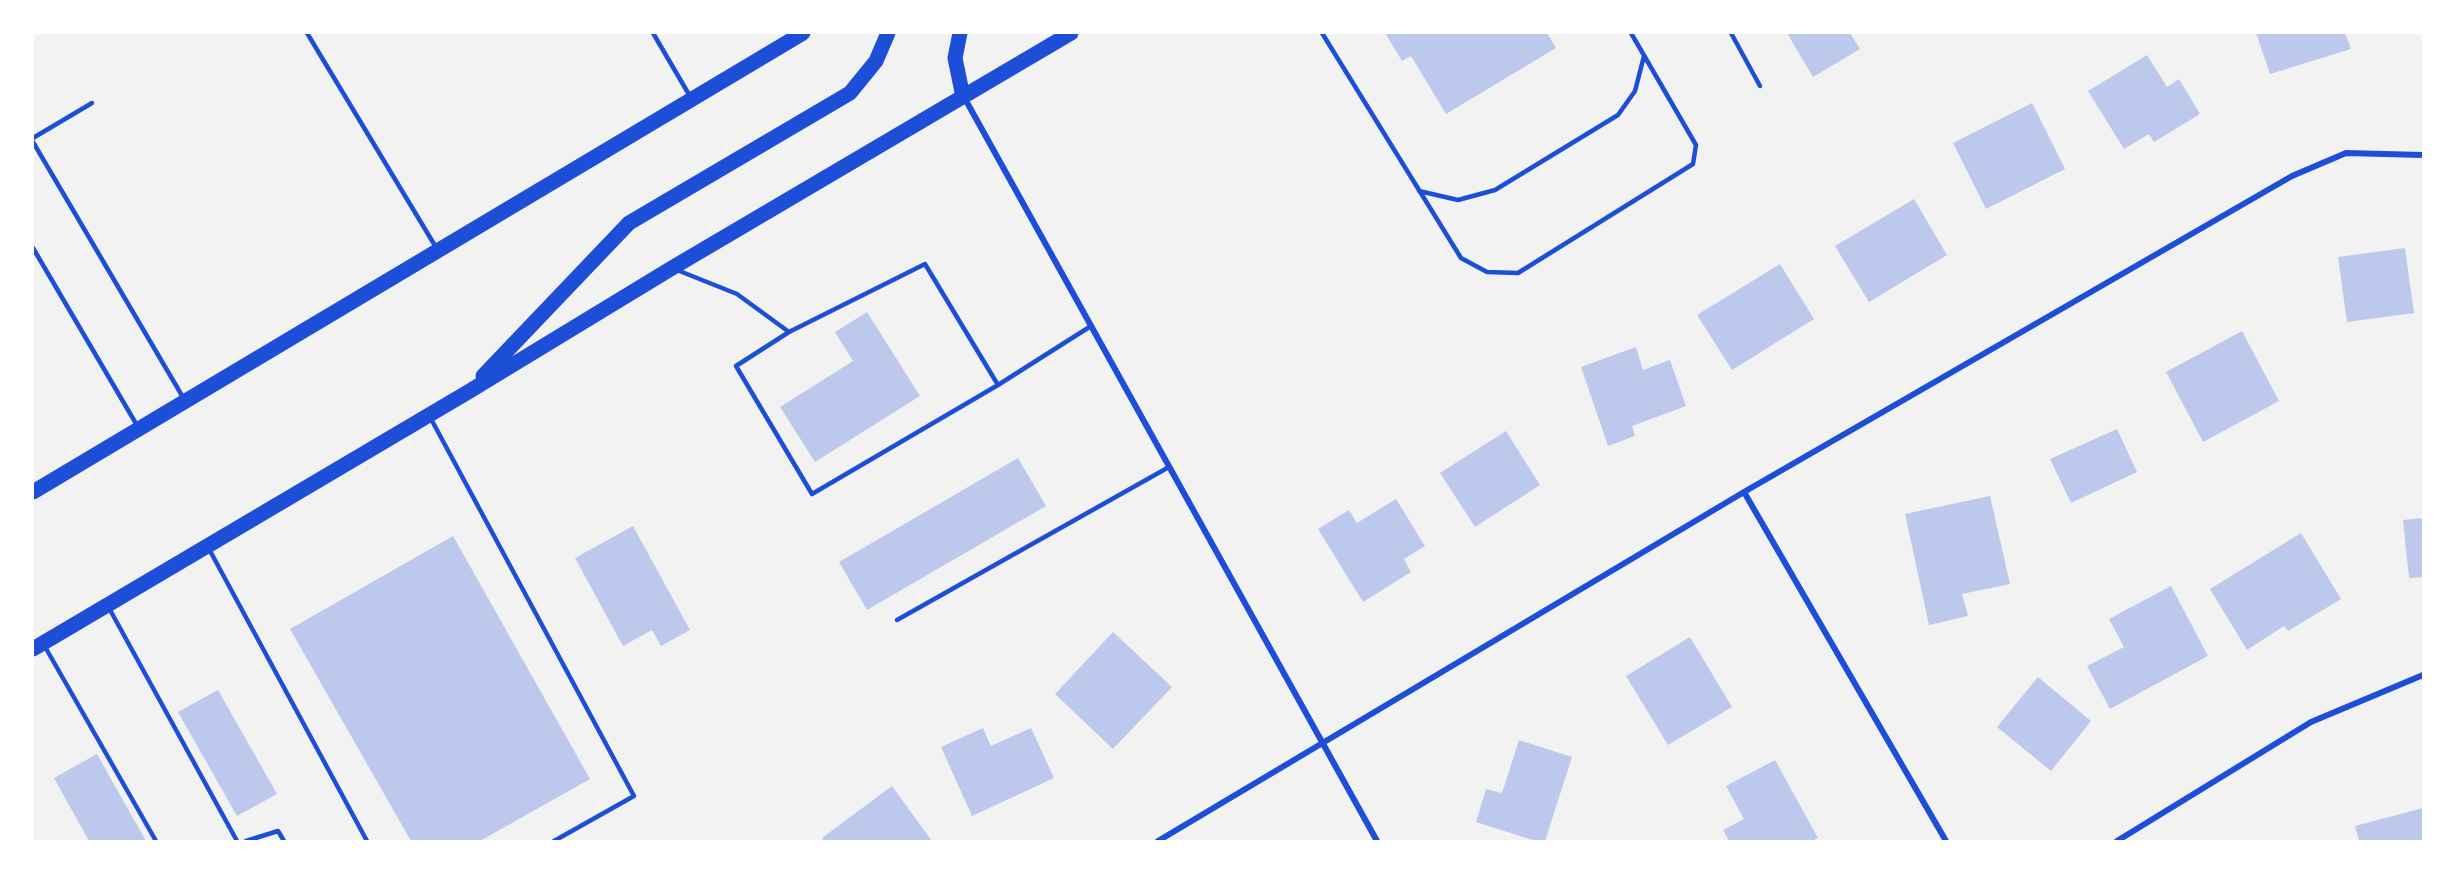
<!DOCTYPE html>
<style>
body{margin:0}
#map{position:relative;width:2456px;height:874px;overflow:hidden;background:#f2f2f2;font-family:"Space Grotesk",sans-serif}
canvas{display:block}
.frame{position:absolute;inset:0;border:34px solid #fff;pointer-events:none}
</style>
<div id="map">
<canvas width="2456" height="874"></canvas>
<div class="frame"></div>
</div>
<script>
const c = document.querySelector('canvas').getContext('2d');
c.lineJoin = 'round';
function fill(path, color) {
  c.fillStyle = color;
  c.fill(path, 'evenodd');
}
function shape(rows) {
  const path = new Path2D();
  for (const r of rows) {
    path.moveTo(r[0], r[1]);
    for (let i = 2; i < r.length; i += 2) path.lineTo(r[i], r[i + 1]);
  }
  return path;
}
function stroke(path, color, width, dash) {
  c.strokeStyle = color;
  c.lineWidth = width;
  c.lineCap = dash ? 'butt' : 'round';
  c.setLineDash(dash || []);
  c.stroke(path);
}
fill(shape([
 [1385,33,1547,33,1556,48,1446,114,1411,56,1402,61],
 [1787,33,1850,33,1860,49,1813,77],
 [2256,33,2345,33,2351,49,2270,74],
 [2147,55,2167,87,2179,79,2200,114,2154,142,2149,134,2124,149,2088,91],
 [2032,103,2065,169,1986,209,1953,143],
 [1914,199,1947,255,1869,302,1835,246],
 [2405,248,2414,313,2347,322,2338,257],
 [1780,264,1814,319,1732,370,1697,315],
 [867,312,920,396,815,462,780,407,853,361,835,332],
 [2242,331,2279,401,2203,442,2166,372],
 [1636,347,1643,370,1670,360,1686,406,1632,426,1635,436,1608,446,1581,367],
 [2117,429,2137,472,2071,503,2050,459],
 [1506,431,1540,485,1475,527,1440,473],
 [1018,458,1046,506,867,610,839,562],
 [1990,496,2010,584,1962,594,1968,616,1929,625,1905,514],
 [1396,499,1425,546,1404,559,1411,572,1363,602,1318,529,1349,510,1357,523],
 [2423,518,2423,577,2409,578,2403,520],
 [633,526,690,630,661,646,652,630,623,646,575,558],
 [2301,533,2341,599,2288,631,2284,626,2247,650,2210,589],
 [453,536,590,779,480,841,411,841,290,629],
 [2171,586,2208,656,2110,709,2087,666,2124,647,2109,619],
 [1113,632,1172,687,1113,749,1055,694],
 [1690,637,1732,707,1668,745,1626,676],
 [2038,677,2091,721,2051,771,1997,727],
 [218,690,277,794,237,816,178,712],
 [983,728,991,746,1031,728,1054,778,972,816,941,747],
 [1519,740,1572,757,1545,841,1536,841,1476,822,1486,789,1502,793],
 [97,754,146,841,89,841,54,778],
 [1775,760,1818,838,1813,841,1729,841,1723,830,1744,819,1726,786],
 [892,786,932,841,824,841,822,838],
 [2423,808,2423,841,2359,841,2355,826]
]), '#bdc9ec');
stroke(shape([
 [307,33,437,249],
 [653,33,691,98],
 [1322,33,1461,258,1487,272,1518,273,1693,164,1696,145,1631,33],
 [1731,33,1760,86],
 [33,138,92,103],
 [33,142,184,399],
 [1419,191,1458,200,1495,190,1618,115,1635,91,1644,56],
 [33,248,138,427],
 [677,270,737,294,789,332],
 [998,385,925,264,789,332,736,366,812,494,998,385,1091,326],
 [430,417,634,796,554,841],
 [209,549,367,841],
 [109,608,237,841],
 [897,620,1169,467],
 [44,645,156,841],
 [246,841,278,831,284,841]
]), '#1d4ed8', 4.5);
stroke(shape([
 [964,97,1377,841],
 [1744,492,1946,841],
 [1158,841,1744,492,2292,176,2346,153,2423,155],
 [2117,841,2311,722,2423,675]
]), '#1d4ed8', 6);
stroke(shape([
 [960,33,955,58,963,97],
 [483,376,629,223,850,93,876,61,888,33],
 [33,492,803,33],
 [33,649,468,392,672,268,1071,33]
]), '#1d4ed8', 15);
</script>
